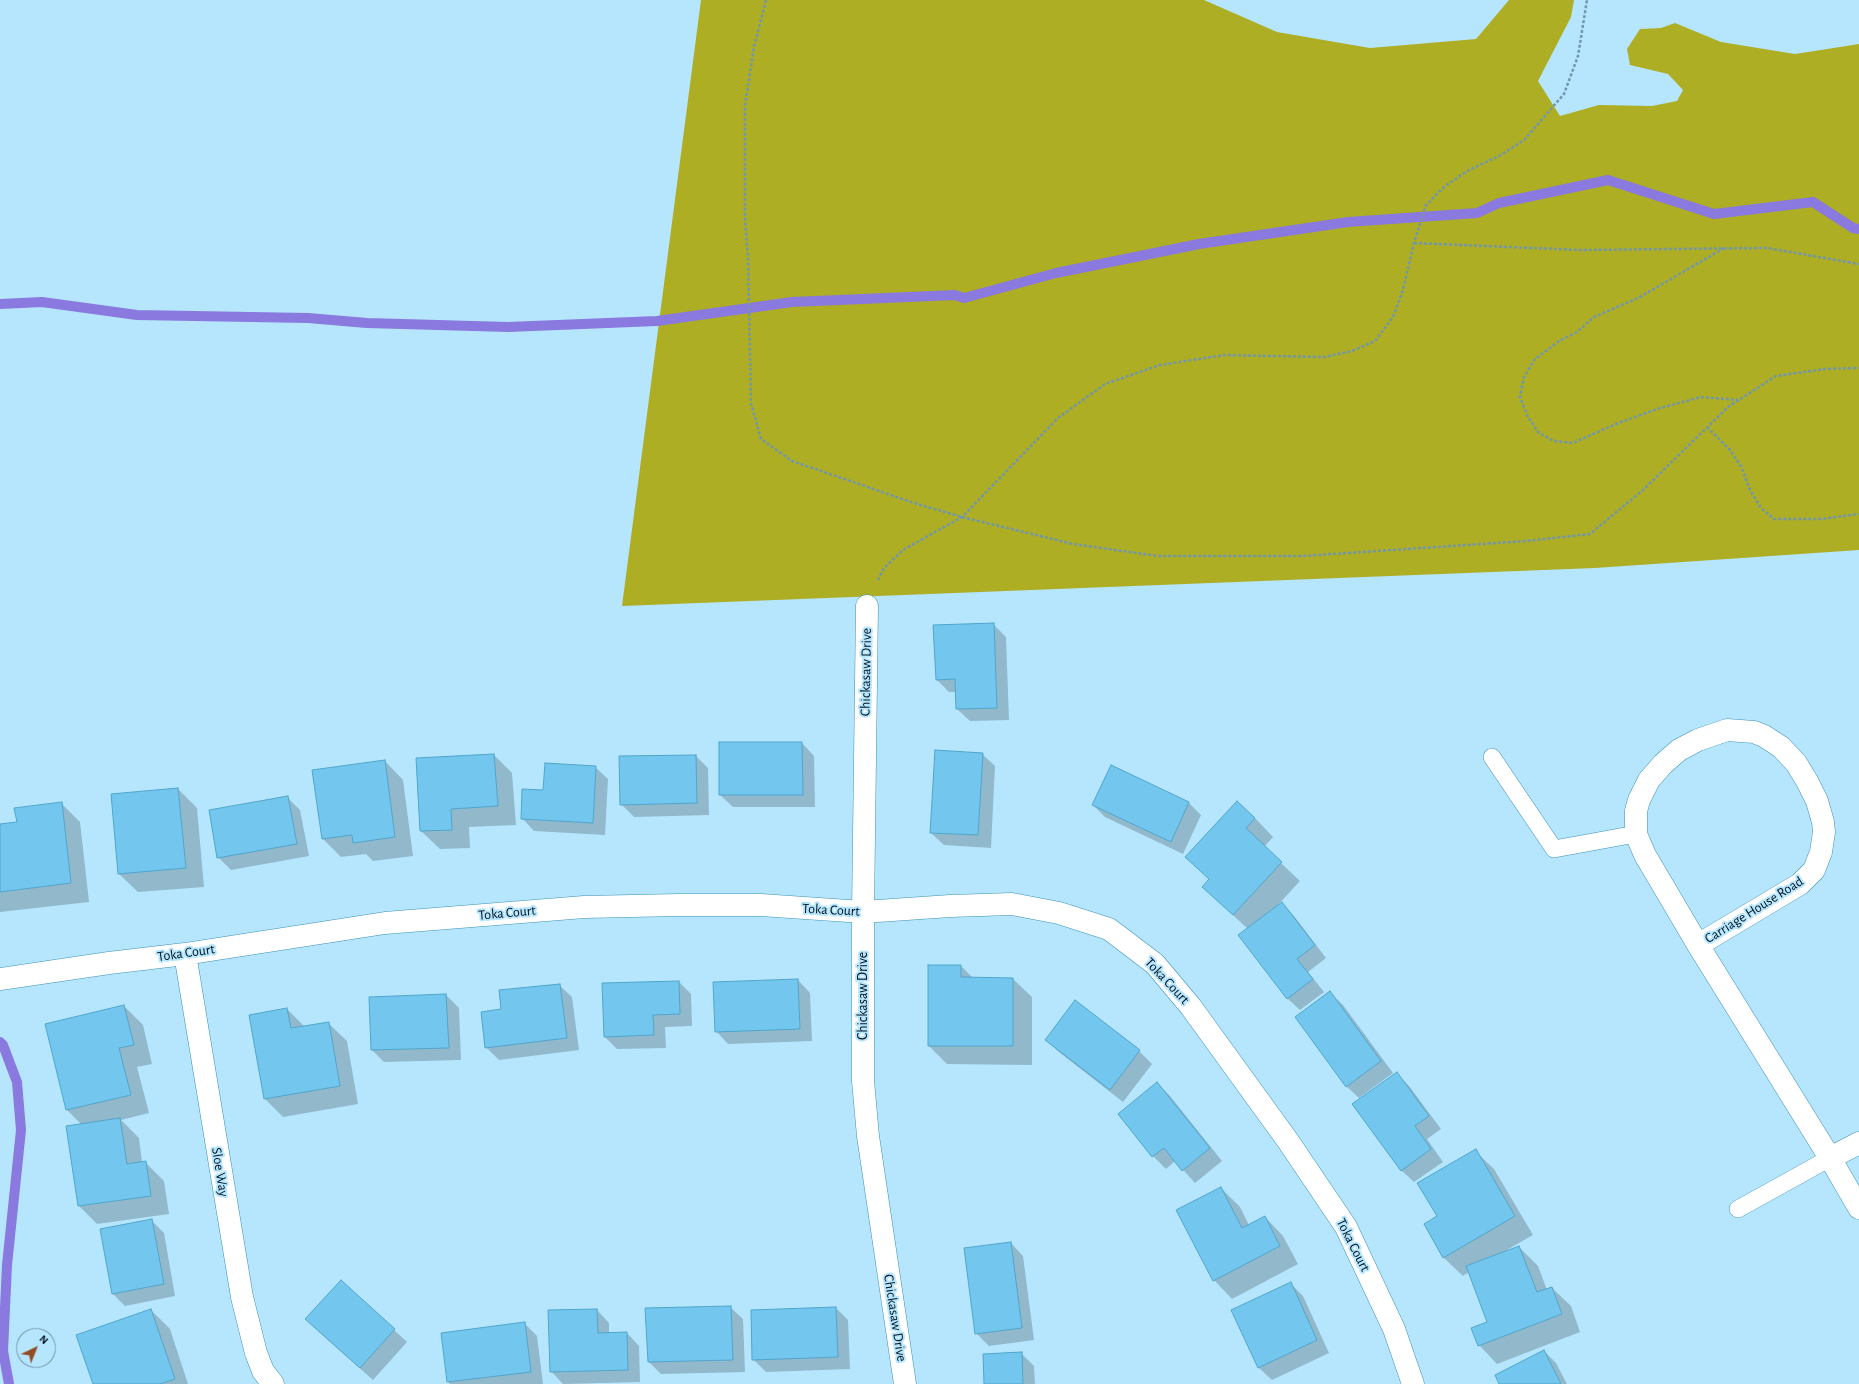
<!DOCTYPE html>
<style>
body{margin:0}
#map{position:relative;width:1859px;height:1384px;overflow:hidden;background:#b6e6fe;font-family:"Alegreya Sans",sans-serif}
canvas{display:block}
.north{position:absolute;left:16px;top:1328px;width:40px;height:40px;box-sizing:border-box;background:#b6e6fe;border:1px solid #6d91a4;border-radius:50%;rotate:43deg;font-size:11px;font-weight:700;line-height:16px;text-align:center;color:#00111c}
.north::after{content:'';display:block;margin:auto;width:14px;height:18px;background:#924d23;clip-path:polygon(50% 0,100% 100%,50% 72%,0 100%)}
</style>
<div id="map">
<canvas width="1859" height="1384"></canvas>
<div class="north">N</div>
</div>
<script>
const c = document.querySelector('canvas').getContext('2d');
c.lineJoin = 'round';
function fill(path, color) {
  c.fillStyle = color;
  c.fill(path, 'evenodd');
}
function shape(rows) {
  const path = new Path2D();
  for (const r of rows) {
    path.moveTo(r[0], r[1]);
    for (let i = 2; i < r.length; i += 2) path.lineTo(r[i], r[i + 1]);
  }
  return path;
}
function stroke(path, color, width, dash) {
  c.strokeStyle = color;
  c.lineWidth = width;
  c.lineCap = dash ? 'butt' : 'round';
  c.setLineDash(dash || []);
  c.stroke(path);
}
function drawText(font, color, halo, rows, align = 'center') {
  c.font = font + ' "Alegreya Sans",sans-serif';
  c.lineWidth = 4;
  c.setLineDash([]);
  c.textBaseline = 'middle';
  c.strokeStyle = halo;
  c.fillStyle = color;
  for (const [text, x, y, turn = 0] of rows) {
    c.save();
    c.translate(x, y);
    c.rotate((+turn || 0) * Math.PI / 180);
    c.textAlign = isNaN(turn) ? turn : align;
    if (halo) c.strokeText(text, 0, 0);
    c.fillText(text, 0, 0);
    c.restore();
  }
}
fill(shape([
 [701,0,1204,0,1277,32,1370,48,1476,39,1509,0,1574,0,1571,17,1538,81,1560,116,1599,105,1652,106,1677,101,1683,90,1668,74,1630,65,1627,49,1640,29,1661,28,1675,23,1721,42,1795,54,1859,44,1859,550,1595,568,622,606]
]), '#aeae24');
fill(shape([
 [993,624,1006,637,1009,720,970,721,957,709,957,692,949,692,937,680],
 [802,743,814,756,815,807,733,807,720,795],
 [982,754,995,766,991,848,944,845,931,833],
 [494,755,512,773,516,825,469,827,470,848,440,849,421,831],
 [696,756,708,768,709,815,634,817,621,804],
 [385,761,403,780,413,856,373,861,366,854,341,857,323,839],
 [595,767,608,779,605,835,534,831,522,818,544,791],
 [178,789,197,808,204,887,138,892,119,874,112,795],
 [288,798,300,810,309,856,231,870,218,857],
 [61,803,80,822,89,902,0,912,0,825,18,823],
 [1189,803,1201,815,1183,854,1105,817,1093,805],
 [1255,818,1273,837,1264,847,1300,881,1276,907,1282,903,1294,916,1326,958,1308,972,1324,992,1300,1010,1287,998,1248,929,1222,905,1210,880,1187,857],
 [961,966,973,978,1013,979,1032,997,1032,1065,947,1064,929,1046],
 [798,980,810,993,812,1041,728,1044,716,1031],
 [679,982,691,994,692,1026,665,1027,666,1048,617,1049,605,1037],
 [559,985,572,997,579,1050,499,1060,486,1047,502,1010],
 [1330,993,1343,1005,1393,1073,1359,1098,1346,1086],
 [446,995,459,1008,461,1060,384,1062,372,1050,370,998],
 [1076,1002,1139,1051,1152,1064,1123,1102,1059,1052,1046,1040],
 [124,1006,143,1025,152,1064,137,1067,149,1113,121,1120,139,1138,142,1163,145,1162,164,1181,169,1214,97,1224,79,1206,82,1125,67,1110],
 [287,1009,305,1027,328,1023,347,1041,358,1104,283,1117,265,1099],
 [1397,1074,1409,1086,1441,1129,1427,1139,1443,1162,1414,1182,1401,1170],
 [1157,1083,1170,1096,1222,1161,1195,1183,1175,1161,1166,1169,1153,1156,1119,1114],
 [1475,1151,1494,1169,1533,1235,1505,1251,1519,1247,1538,1266,1547,1290,1552,1288,1571,1306,1580,1332,1497,1364,1479,1345,1489,1322,1469,1272,1463,1276,1444,1258,1425,1225,1438,1217],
 [1221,1188,1240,1207,1249,1225,1265,1217,1283,1236,1298,1264,1232,1299,1214,1280],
 [151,1220,164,1233,175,1296,125,1306,113,1294],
 [1011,1243,1023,1256,1034,1340,989,1346,976,1333],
 [1290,1283,1303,1296,1329,1353,1272,1380,1259,1368,1233,1311],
 [730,1307,743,1319,745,1372,661,1374,649,1362],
 [836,1308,848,1320,850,1369,766,1372,753,1359],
 [151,1310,170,1329,188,1384,94,1384],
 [597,1310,609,1323,609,1334,627,1333,639,1346,640,1382,563,1384,551,1371],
 [524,1323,537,1336,543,1384,450,1384,448,1382],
 [394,1330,407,1342,373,1380,319,1332],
 [1544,1351,1556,1363,1567,1384,1501,1384],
 [1021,1353,1034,1366,1035,1384,985,1384]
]), '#0003');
stroke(shape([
 [0,304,42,302,137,315,308,318,367,323,508,327,657,321,792,302,955,295,964,298,1056,273,1199,244,1348,222,1477,213,1499,203,1608,180,1714,214,1813,202,1853,228,1859,229],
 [0,1042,3,1045,17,1082,21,1130,7,1265,3,1351,9,1384]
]), '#8a79de', 10);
const building = shape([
 [994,623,997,708,956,709,955,679,936,680,933,625,994,623],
 [719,742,802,742,803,795,719,795,719,742],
 [935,750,983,753,978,835,930,833,935,750],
 [494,754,498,806,451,809,452,830,420,831,416,758,494,754],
 [696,755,697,803,620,805,619,756,696,755],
 [385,760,395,837,353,843,352,835,322,839,312,770,385,760],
 [545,763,596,766,593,823,521,819,522,789,543,790,545,763],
 [1111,765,1189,802,1171,842,1092,805,1111,765],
 [178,788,186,868,118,874,111,794,178,788],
 [288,796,297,844,217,858,209,810,288,796],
 [1237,801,1255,818,1246,828,1282,862,1233,915,1202,887,1209,879,1185,857,1237,801],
 [62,802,71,883,0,892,0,824,17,822,14,808,62,802],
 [1282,902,1315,945,1297,959,1313,979,1287,999,1238,935,1282,902],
 [928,965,961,965,961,977,1013,978,1013,1046,928,1046,928,965],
 [798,979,800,1029,715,1032,713,982,798,979],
 [679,981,680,1014,653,1015,654,1035,604,1037,602,983,679,981],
 [560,984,567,1038,485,1048,481,1012,501,1009,499,990,560,984],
 [1330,991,1381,1061,1346,1087,1295,1017,1330,991],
 [446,994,449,1048,371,1050,369,997,446,994],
 [1075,1000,1140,1050,1110,1090,1045,1040,1075,1000],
 [124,1005,134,1045,119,1048,131,1095,66,1110,45,1024,124,1005],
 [287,1008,291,1028,329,1022,340,1086,264,1099,249,1015,287,1008],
 [1397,1072,1429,1116,1415,1126,1431,1149,1401,1171,1352,1104,1397,1072],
 [1157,1082,1210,1148,1182,1171,1164,1148,1152,1157,1118,1114,1157,1082],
 [120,1118,127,1164,146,1161,151,1196,78,1206,66,1126,120,1118],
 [1476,1149,1515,1216,1443,1258,1424,1224,1437,1216,1417,1183,1476,1149],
 [1221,1187,1242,1228,1265,1216,1280,1246,1213,1281,1176,1210,1221,1187],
 [152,1219,164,1284,112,1294,100,1229,152,1219],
 [1011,1242,1022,1328,975,1334,964,1248,1011,1242],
 [1519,1246,1537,1292,1552,1287,1562,1314,1478,1346,1471,1328,1487,1322,1466,1266,1519,1246],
 [341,1280,395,1329,360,1368,305,1319,341,1280],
 [1291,1282,1317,1340,1258,1368,1231,1310,1291,1282],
 [731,1306,733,1360,648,1362,645,1308,731,1306],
 [836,1307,838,1357,752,1360,751,1310,836,1307],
 [151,1309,175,1379,160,1384,93,1384,76,1335,151,1309],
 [597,1309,598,1333,627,1332,628,1370,550,1372,548,1310,597,1309],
 [525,1322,531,1372,447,1382,441,1333,525,1322],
 [1544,1350,1561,1384,1499,1384,1495,1375,1544,1350],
 [1022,1352,1023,1384,984,1384,983,1354,1022,1352]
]);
fill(building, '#73c7ee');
stroke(building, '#50a5ca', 1);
const service = shape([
 [1492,757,1554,849,1636,834],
 [1738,1209,1830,1158]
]);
const minor = shape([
 [867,606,863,912,863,1081,868,1136,905,1384],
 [1698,945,1800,884,1814,870,1821,852,1824,832,1823,822,1817,801,1807,781,1796,763,1781,747,1764,736,1754,732,1727,730,1698,740,1679,750,1663,764,1649,780,1639,800,1636,811,1636,834,1645,855,1698,945,1830,1158,1859,1208],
 [185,954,242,1297,256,1353,263,1371,273,1384],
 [0,979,109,963,185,954,385,923,584,907,679,905,761,905,863,912,950,906,1012,904,1059,913,1109,929,1155,964,1191,1007,1288,1141,1346,1227,1394,1329,1413,1384],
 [1830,1158,1859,1143]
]);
stroke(service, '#3b92b7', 18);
stroke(minor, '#3b92b7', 23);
stroke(shape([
 [766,0,754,47,745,106,745,220,748,257,751,403,761,439,792,461,914,503,962,517,1073,544,1158,556,1303,556,1526,541,1590,534,1644,489,1728,407,1776,376,1825,369,1859,368],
 [1414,243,1580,250,1767,248,1859,264],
 [1724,248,1640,297,1594,317,1577,332,1559,341,1535,359,1524,377,1520,397,1528,417,1539,433,1554,441,1573,443,1616,424,1657,409,1701,397,1738,400],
 [1707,427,1730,450,1742,468,1749,488,1761,508,1774,519,1821,519,1859,514],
 [878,580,884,568,903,550,962,517,1058,418,1105,384,1160,365,1224,355,1324,357,1352,351,1375,341,1393,317,1403,290,1414,243,1426,205,1445,186,1469,170,1499,156,1524,140,1564,94,1578,56,1587,0]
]), '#7397aa', 2.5, [3, 2]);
stroke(service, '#fff', 17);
stroke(minor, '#fff', 22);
drawText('14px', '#00111c', '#b6e6fe', [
 ["Chickasaw Drive",866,672,-89],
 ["Toka Court",831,910,3],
 ["Carriage House Road",1754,910,-32],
 ["Toka Court",507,913,-5],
 ["Toka Court",186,953,-8],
 ["Toka Court",1167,981,47],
 ["Chickasaw Drive",863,996,-90],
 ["Sloe Way",220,1172,81],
 ["Toka Court",1353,1245,63],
 ["Chickasaw Drive",895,1318,81]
]);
</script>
